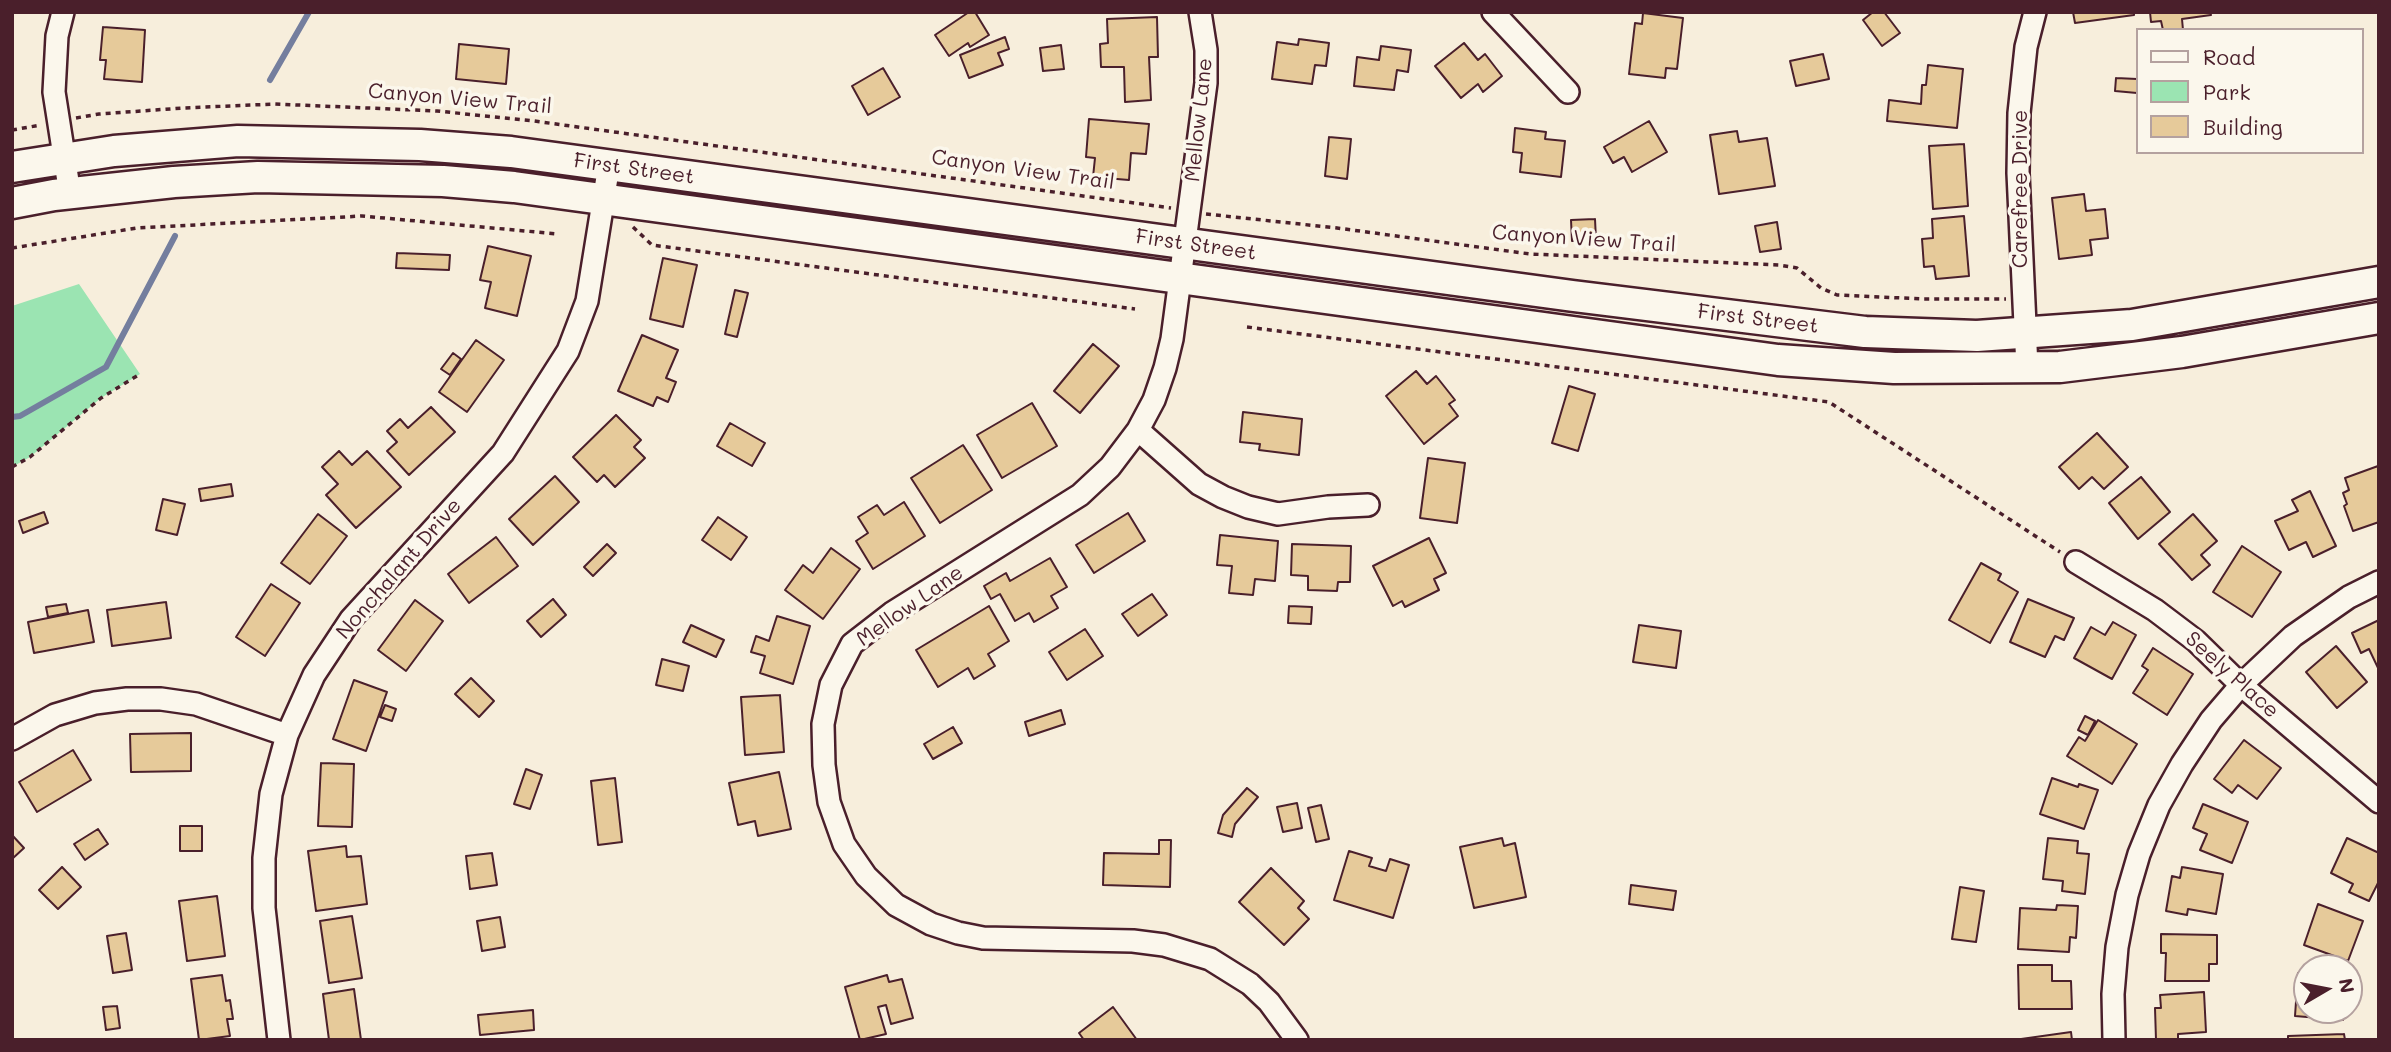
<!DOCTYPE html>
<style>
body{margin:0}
#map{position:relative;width:2391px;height:1052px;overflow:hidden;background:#f7eedc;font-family:Mali,sans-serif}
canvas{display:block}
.frame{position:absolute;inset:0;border:14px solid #4a1f2b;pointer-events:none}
.legend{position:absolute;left:2136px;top:28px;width:228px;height:126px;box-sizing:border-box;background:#fbf7ec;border:2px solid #b4a19f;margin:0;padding:9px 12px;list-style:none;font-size:21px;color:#4a1f2b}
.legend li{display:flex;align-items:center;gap:14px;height:35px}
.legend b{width:35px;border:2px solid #b4a19f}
.north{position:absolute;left:2293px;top:954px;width:70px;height:70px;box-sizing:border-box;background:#fbf7ec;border:2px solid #b4a19f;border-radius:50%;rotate:80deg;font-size:19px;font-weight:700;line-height:28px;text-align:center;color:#4a1f2b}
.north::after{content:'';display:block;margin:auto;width:24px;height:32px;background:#4a1f2b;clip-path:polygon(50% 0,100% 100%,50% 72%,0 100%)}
</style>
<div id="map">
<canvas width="2391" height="1052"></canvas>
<div class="frame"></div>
<ul class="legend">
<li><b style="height:9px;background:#fbf7ec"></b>Road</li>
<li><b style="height:19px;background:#9be4b2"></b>Park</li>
<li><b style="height:19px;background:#e6ca9a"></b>Building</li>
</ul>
<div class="north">N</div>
</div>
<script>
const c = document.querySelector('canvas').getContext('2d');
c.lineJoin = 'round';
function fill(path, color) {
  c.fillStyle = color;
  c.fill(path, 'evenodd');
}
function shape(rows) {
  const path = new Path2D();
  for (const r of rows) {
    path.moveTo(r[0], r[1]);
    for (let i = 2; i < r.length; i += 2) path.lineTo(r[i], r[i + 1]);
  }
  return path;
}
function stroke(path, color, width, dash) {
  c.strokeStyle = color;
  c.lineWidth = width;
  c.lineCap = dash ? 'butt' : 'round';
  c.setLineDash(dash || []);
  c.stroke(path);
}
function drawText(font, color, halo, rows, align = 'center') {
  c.font = font + ' Mali,sans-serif';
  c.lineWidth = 7;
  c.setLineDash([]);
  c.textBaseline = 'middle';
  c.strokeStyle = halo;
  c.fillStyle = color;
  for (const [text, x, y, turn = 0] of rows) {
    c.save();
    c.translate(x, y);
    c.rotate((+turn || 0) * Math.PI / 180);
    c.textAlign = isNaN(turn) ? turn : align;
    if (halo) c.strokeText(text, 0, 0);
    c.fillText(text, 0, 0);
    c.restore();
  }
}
fill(shape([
 [79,284,140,374,101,398,30,457,12,467,12,306]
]), '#9be4b2');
stroke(shape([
 [270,80,309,12],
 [12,417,20,416,106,367,175,236]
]), '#747e9e', 6);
const building = shape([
 [969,12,975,12,989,35,970,47,968,43,949,56,935,35,969,12],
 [1873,12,1884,12,1900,33,1882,46,1863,20,1873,12],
 [2073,12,2134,12,2134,15,2075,23,2073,12],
 [2150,12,2210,12,2211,15,2182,19,2183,30,2163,30,2161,21,2151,22,2150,12],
 [1643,13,1683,18,1677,69,1666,68,1665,78,1629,74,1635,23,1642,24,1643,13],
 [1157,17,1158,57,1149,57,1151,100,1125,102,1124,67,1101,67,1100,44,1108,43,1107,19,1157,17],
 [103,27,145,30,142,82,104,79,106,60,100,60,103,27],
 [1005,37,1009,49,998,53,1003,65,969,78,960,55,1005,37],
 [1299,39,1329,43,1326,66,1315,65,1312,84,1272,79,1277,42,1298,45,1299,39],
 [1464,43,1478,60,1485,54,1502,76,1483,92,1478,84,1461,98,1435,66,1464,43],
 [459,44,509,49,506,84,456,79,459,44],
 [1061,45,1064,69,1043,71,1040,48,1061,45],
 [1381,46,1411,50,1408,72,1397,70,1394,90,1354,86,1357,57,1379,60,1381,46],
 [1823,54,1829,79,1796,86,1790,61,1823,54],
 [1928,65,1963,69,1957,128,1887,121,1889,100,1921,104,1922,85,1926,85,1928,65],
 [883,68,900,97,868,115,852,86,883,68],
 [2116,78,2137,79,2137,93,2115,91,2116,78],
 [1089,119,1149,124,1146,154,1131,153,1129,180,1093,177,1095,158,1086,157,1089,119],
 [1649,121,1667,152,1632,172,1624,157,1613,163,1604,147,1649,121],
 [1515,128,1546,132,1545,139,1565,141,1561,177,1520,172,1522,153,1513,152,1515,128],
 [1737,131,1739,142,1767,138,1775,186,1719,194,1710,135,1737,131],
 [1329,137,1351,139,1347,179,1325,176,1329,137],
 [1964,144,1968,206,1933,209,1929,146,1964,144],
 [2084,194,2086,211,2105,209,2108,238,2090,240,2092,255,2059,259,2052,198,2084,194],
 [1964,216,1969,276,1936,279,1934,266,1924,267,1922,239,1933,238,1932,219,1964,216],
 [1595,219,1596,240,1572,241,1571,220,1595,219],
 [1777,222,1781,249,1760,252,1755,226,1777,222],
 [488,246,531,256,517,316,485,308,491,282,480,280,488,246],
 [397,253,450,255,449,270,396,268,397,253],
 [663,258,697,265,683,327,650,319,663,258],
 [735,290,748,293,737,337,725,334,735,290],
 [642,335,678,350,666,378,676,382,668,402,657,397,653,406,618,391,642,335],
 [476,340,504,360,467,412,439,392,476,340],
 [1093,344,1119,366,1080,413,1054,391,1093,344],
 [453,353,461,359,450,375,441,369,453,353],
 [1416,371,1427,384,1436,376,1455,400,1449,404,1458,416,1424,444,1386,396,1416,371],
 [1569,386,1595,394,1578,451,1552,443,1569,386],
 [1032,403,1057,446,1002,478,977,435,1032,403],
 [431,407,455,432,409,475,387,451,397,442,387,431,400,419,408,428,431,407],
 [1243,412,1302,419,1299,455,1259,450,1260,444,1240,442,1243,412],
 [616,415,641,440,634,447,645,458,615,487,604,475,597,482,573,457,616,415],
 [730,423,765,443,752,466,717,446,730,423],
 [2097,433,2128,467,2104,489,2092,477,2079,489,2059,467,2097,433],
 [963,445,992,490,940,523,911,478,963,445],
 [339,451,352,465,367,451,401,487,356,528,326,495,338,484,322,467,339,451],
 [1428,458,1465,463,1457,523,1420,518,1428,458],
 [2378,466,2379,522,2353,531,2344,506,2347,504,2343,493,2349,490,2345,478,2378,466],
 [555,476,579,502,533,545,509,519,555,476],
 [2141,477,2170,512,2138,539,2109,503,2141,477],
 [231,484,233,496,201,501,199,489,231,484],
 [2310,491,2336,546,2313,557,2306,542,2289,550,2275,521,2298,511,2292,500,2310,491],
 [163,499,185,504,177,535,156,530,163,499],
 [904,502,925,536,873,569,856,541,868,533,858,517,877,505,884,515,904,502],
 [44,512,48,523,23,533,19,521,44,512],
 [1128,513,1145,541,1094,573,1076,545,1128,513],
 [318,514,347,536,310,584,281,563,318,514],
 [2193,514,2217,541,2201,555,2210,565,2192,580,2159,544,2193,514],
 [718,517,747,537,731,560,702,540,718,517],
 [1220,535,1278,541,1275,581,1255,579,1253,595,1229,593,1232,566,1217,565,1220,535],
 [496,537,518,566,469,603,448,574,496,537],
 [1429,538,1446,573,1434,579,1439,590,1405,607,1402,601,1393,606,1373,566,1429,538],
 [607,544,616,553,593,576,584,567,607,544],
 [1292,544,1351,546,1350,582,1338,582,1337,591,1308,590,1308,576,1291,575,1292,544],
 [2242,546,2281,572,2252,617,2213,592,2242,546],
 [831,548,860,569,823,619,785,590,803,565,813,573,831,548],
 [1050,558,1067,587,1051,596,1058,608,1034,622,1029,613,1015,621,1000,594,991,599,984,586,1006,573,1010,581,1050,558],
 [1981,563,2001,574,1998,580,2018,592,1990,643,1949,620,1981,563],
 [271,584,300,603,265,656,236,637,271,584],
 [1152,594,1167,615,1138,636,1122,614,1152,594],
 [553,599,566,615,541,637,527,621,553,599],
 [2028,599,2074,618,2064,640,2055,636,2045,657,2010,642,2028,599],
 [415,600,443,621,406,671,378,650,415,600],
 [166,602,171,638,112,646,107,610,166,602],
 [66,604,68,613,48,617,46,607,66,604],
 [989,606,1009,641,988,654,995,666,974,679,968,668,938,687,916,650,989,606],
 [1289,606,1312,607,1311,624,1288,623,1289,606],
 [88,610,94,642,34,653,28,622,88,610],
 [777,616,810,626,793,684,760,673,765,656,751,652,756,636,769,641,777,616],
 [2379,620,2379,670,2369,649,2361,653,2352,633,2379,620],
 [2113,622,2136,635,2112,679,2074,658,2091,627,2105,635,2113,622],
 [691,625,724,640,716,657,683,642,691,625],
 [1639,625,1681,631,1676,668,1633,662,1639,625],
 [1085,629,1103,656,1067,680,1049,652,1085,629],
 [2336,646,2367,682,2337,708,2306,672,2336,646],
 [2153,648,2193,674,2167,715,2133,693,2148,670,2142,666,2153,648],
 [662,659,689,666,683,691,656,685,662,659],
 [471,678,494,701,479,717,455,694,471,678],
 [354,680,387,692,366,751,333,739,354,680],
 [780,695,784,752,745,755,741,697,780,695],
 [385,705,396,709,392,721,380,717,385,705],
 [1061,710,1065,724,1029,736,1025,722,1061,710],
 [2085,716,2095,721,2088,735,2078,730,2085,716],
 [2098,720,2137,744,2112,784,2067,756,2079,737,2085,741,2098,720],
 [953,727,962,743,933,759,924,744,953,727],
 [191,733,191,771,131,772,130,734,191,733],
 [2244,740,2281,768,2257,799,2238,785,2232,793,2214,779,2244,740],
 [73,750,91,780,37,812,19,782,73,750],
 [321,763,354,764,352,827,318,826,321,763],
 [526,769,542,775,530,809,514,804,526,769],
 [779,772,791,829,758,836,755,821,738,825,729,783,779,772],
 [615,778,622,842,598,845,591,781,615,778],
 [2052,778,2078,787,2079,784,2098,790,2084,829,2040,814,2052,778],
 [1247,788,1258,797,1235,824,1232,837,1218,833,1223,815,1247,788],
 [1297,803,1302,828,1283,832,1277,807,1297,803],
 [2203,804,2248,822,2232,863,2200,850,2207,834,2193,828,2203,804],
 [1321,805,1329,839,1316,842,1308,808,1321,805],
 [180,826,202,826,202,851,180,851,180,826],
 [98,829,108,844,85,860,74,844,98,829],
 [12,835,24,848,12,859,12,835],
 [1502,838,1504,846,1515,843,1526,897,1474,908,1460,847,1502,838],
 [2048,838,2078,841,2077,853,2089,854,2085,894,2062,891,2063,881,2043,879,2048,838],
 [2347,838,2379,853,2379,881,2369,901,2349,892,2353,884,2331,873,2347,838],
 [1159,840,1171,840,1170,887,1103,885,1104,853,1159,854,1159,840],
 [346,846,347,857,361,856,367,904,316,911,308,851,346,846],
 [1349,851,1372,858,1369,866,1386,871,1390,859,1409,865,1393,918,1334,900,1349,851],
 [492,853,497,885,470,889,466,856,492,853],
 [62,867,81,887,58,909,39,890,62,867],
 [2182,867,2223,874,2216,914,2188,909,2187,915,2166,911,2172,876,2180,878,2182,867],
 [1271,868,1304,901,1298,908,1309,919,1284,945,1239,902,1271,868],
 [1631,885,1676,891,1673,910,1629,904,1631,885],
 [1960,887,1984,891,1976,942,1952,939,1960,887],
 [217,896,225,956,187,961,179,901,217,896],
 [2318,904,2363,921,2348,961,2304,945,2318,904],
 [2057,905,2078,906,2076,938,2070,937,2069,952,2018,949,2020,908,2056,910,2057,905],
 [352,916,362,978,329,983,320,921,352,916],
 [500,917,505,947,482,951,477,921,500,917],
 [126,933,132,970,113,973,107,936,126,933],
 [2161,934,2217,935,2217,964,2209,964,2209,981,2165,981,2166,953,2161,953,2161,934],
 [2018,965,2052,965,2052,981,2071,981,2072,1009,2019,1009,2018,965],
 [2298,973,2307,973,2307,1010,2344,1010,2343,1020,2295,1016,2298,973],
 [222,975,226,1001,230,1000,233,1019,227,1019,230,1036,199,1040,191,979,222,975],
 [887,975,889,982,902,979,913,1018,891,1024,886,1005,878,1007,886,1034,860,1040,845,987,887,975],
 [354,989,361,1040,329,1040,323,994,354,989],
 [2204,992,2206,1032,2178,1034,2178,1040,2156,1040,2155,1008,2161,1008,2160,995,2204,992],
 [117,1006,120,1028,106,1030,103,1007,117,1006],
 [1113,1007,1137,1040,1084,1040,1079,1033,1113,1007],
 [533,1010,534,1030,480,1035,478,1015,533,1010],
 [2071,1032,2072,1040,2014,1040,2071,1032],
 [2344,1034,2345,1040,2288,1040,2288,1036,2344,1034]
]);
fill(building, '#e6ca9a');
stroke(building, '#4a1f2b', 2);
const street = shape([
 [63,12,57,36,54,92,70,194],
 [1200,12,1206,50,1206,83,1172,339,1165,368,1154,400,1138,430,1110,467,1080,495,892,613,852,644,831,685,823,724,824,765,829,802,844,844,866,876,896,905,931,924,958,933,983,938,1133,941,1164,945,1210,959,1250,984,1269,1002,1297,1040],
 [1493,12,1568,92],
 [2027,368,2018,173,2019,113,2026,47,2035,12],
 [1138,430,1199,484,1223,497,1248,507,1278,514,1328,507,1368,505],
 [2076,562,2155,610,2196,641,2241,685,2379,802],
 [12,739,55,715,95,703,127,699,161,699,196,704,287,735],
 [279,1040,264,908,264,858,271,794,287,735,314,675,351,619,503,453,568,351,587,301,609,165],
 [2114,1040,2113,994,2117,947,2127,895,2139,854,2159,805,2182,764,2211,720,2241,685,2293,636,2349,597,2379,582]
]);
const secondary = shape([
 [12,167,114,151,238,141,420,145,511,152,1573,296,1865,332,1977,336,2132,325,2379,282],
 [12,203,54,195,174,182,258,177,443,181,514,187,1778,360,1894,368,2060,367,2182,352,2379,318]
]);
stroke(street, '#4a1f2b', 26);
stroke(secondary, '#4a1f2b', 35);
stroke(shape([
 [76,118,99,114,183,108,275,104,437,111,534,121,1171,208],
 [12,130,41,125],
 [1206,214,1337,228,1530,254,1779,265,1797,268,1821,288,1837,295,1924,299,2006,299],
 [633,227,652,245,1135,309],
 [12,248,137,228,362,216,558,234],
 [1247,327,1829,402,2060,552],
 [12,467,30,457,101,398,140,374]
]), '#4a1f2b', 3.5, [5, 5]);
stroke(street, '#fbf7ec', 21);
stroke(secondary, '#fbf7ec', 30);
drawText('21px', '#4a1f2b', '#fbf7ec', [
 ["Canyon View Trail",460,99,5],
 ["Mellow Lane",1199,120,-84],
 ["First Street",634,169,8],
 ["Canyon View Trail",1023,170,8],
 ["Carefree Drive",2021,189,-90],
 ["Canyon View Trail",1584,239,4],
 ["First Street",1196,245,8],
 ["First Street",1758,319,7],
 ["Nonchalant Drive",399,569,-49],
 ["Mellow Lane",910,606,-35],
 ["Seely Place",2232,675,42]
]);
</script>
